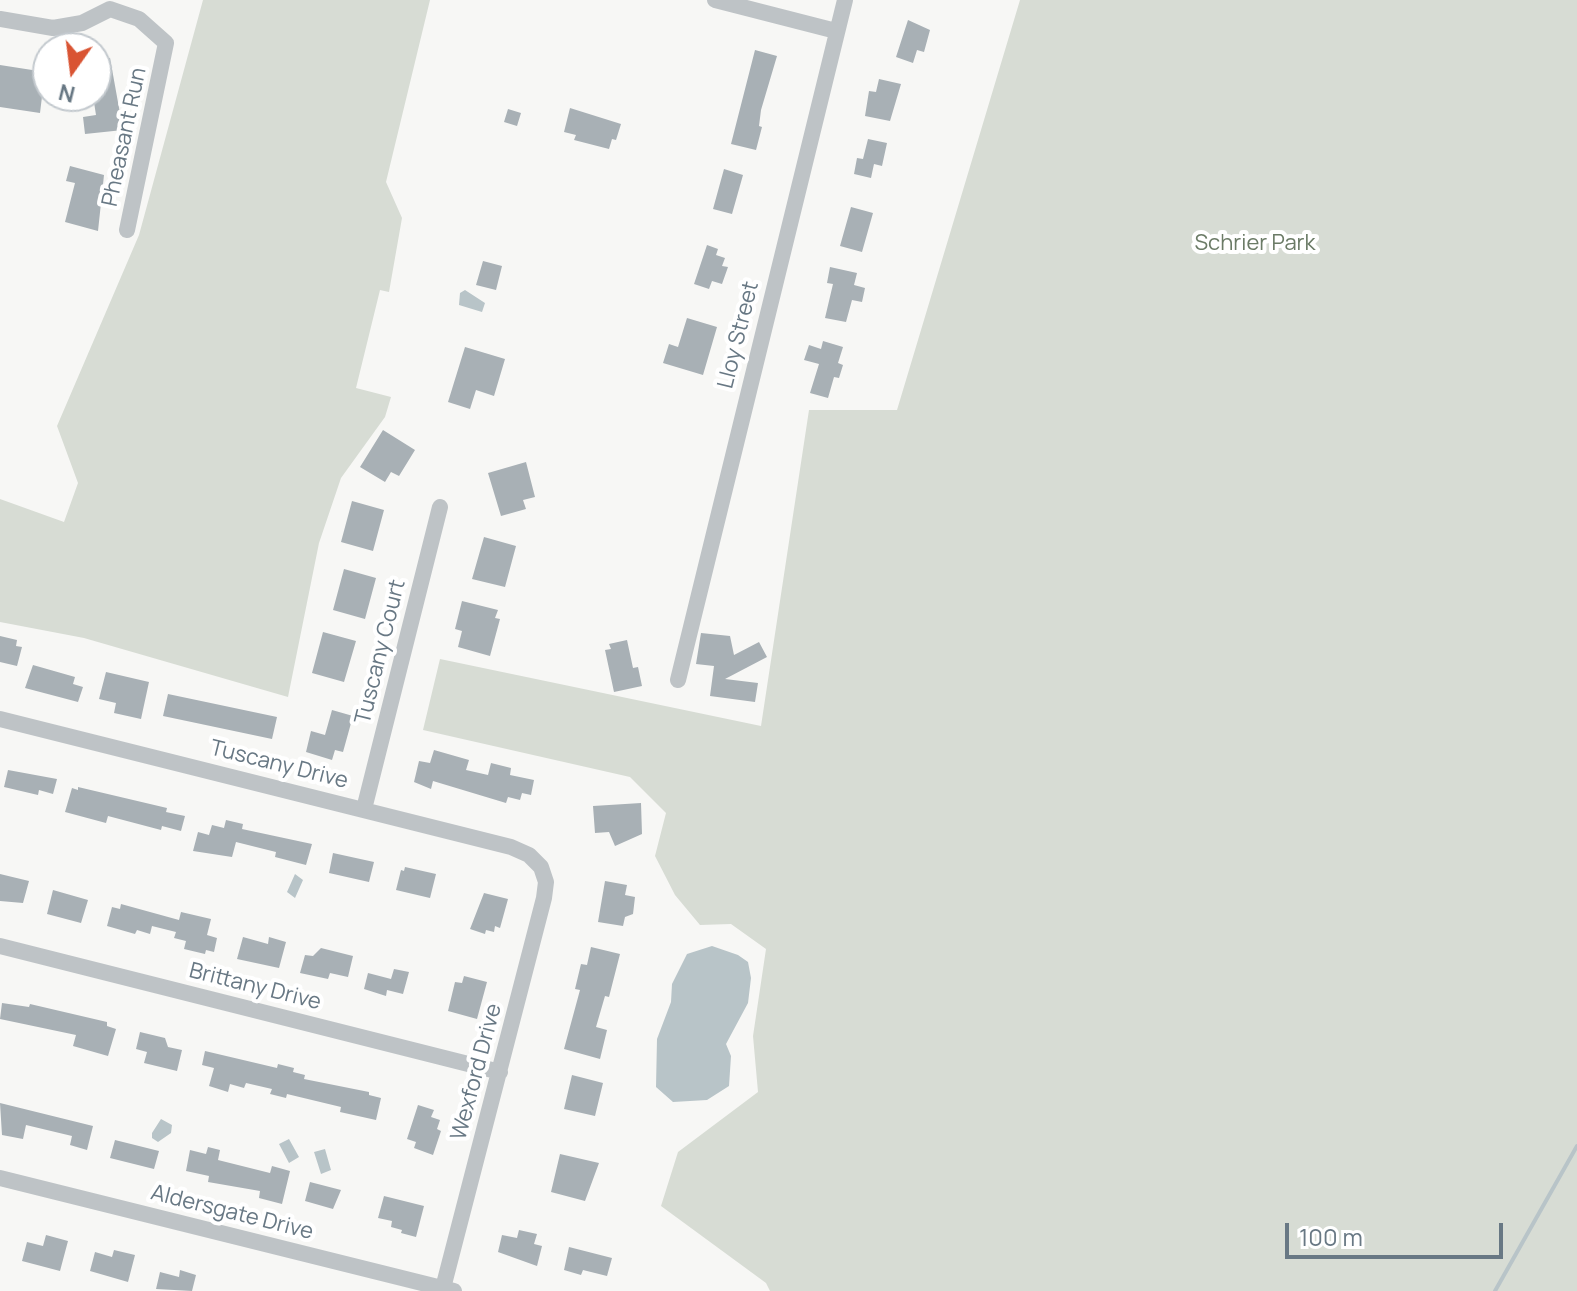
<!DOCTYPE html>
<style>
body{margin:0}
#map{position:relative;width:1577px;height:1291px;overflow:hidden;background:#f7f7f5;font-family:Manrope,sans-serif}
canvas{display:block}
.north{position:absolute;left:32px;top:32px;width:80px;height:80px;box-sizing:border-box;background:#fff;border:2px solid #c3c9ce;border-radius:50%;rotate:194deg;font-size:22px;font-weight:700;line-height:32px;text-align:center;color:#687884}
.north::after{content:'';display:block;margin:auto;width:28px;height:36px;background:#d95433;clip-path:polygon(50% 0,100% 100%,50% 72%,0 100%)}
.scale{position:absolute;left:1285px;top:1223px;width:218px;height:36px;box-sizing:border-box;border:4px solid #687884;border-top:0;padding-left:10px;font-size:24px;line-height:28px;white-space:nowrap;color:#687884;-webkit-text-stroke:6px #fff;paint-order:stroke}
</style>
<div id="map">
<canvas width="1577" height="1291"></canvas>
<div class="north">N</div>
<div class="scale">100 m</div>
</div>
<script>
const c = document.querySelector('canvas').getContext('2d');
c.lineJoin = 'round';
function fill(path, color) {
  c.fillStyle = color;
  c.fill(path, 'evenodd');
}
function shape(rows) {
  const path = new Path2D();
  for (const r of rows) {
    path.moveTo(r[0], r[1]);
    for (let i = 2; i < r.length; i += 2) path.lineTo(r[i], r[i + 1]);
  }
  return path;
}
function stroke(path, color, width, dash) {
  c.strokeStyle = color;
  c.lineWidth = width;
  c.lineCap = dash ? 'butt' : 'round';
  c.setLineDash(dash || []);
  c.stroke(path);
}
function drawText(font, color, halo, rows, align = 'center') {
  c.font = font + ' Manrope,sans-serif';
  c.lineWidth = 8;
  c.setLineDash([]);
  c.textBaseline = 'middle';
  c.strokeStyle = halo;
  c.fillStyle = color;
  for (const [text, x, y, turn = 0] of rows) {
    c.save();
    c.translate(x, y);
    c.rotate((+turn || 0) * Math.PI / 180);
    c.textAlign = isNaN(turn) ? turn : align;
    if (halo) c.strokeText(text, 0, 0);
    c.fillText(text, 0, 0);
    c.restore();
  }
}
fill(shape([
 [203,0,430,0,386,182,402,218,389,292,380,290,356,388,391,397,385,417,341,478,319,543,288,697,84,638,0,622,0,499,64,522,78,483,57,426,139,235],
 [1020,0,1577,0,1577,1291,770,1291,766,1283,661,1206,678,1152,758,1092,753,1036,766,949,731,924,700,925,675,895,655,856,666,813,630,777,423,730,440,659,761,726,809,410,897,410]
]), '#d7dcd4');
fill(shape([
 [465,290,485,303,482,312,459,305,460,293],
 [295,874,303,880,295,898,287,892],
 [712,946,738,955,748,962,751,978,748,1003,726,1044,731,1056,729,1086,707,1100,673,1102,656,1087,657,1039,671,1002,672,984,687,954],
 [161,1119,172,1125,171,1133,158,1142,152,1138,152,1133],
 [289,1139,299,1157,289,1163,279,1144],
 [325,1149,331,1170,321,1174,314,1152]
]), '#b8c4c8');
stroke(shape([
 [1495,1291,1577,1146]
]), '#b8c4c8', 4);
fill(shape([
 [908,20,930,30,924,52,917,50,913,63,896,57],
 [755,50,777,56,761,110,759,126,762,127,756,150,731,144],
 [110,58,123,130,85,134,83,117,96,115,93,96,96,96,96,60],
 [0,65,45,72,40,113,0,107],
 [879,79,901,84,890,121,865,116,869,91,876,92],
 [570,108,621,124,616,140,612,139,609,149,574,140,576,135,564,132],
 [508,109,521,113,517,126,504,122],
 [868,139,887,143,882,166,874,164,871,178,854,174,857,158,863,159],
 [70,166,104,175,98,231,65,222,75,183,66,181],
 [724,169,743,175,732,214,713,209],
 [851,207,873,213,862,252,840,246],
 [707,245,718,249,716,255,725,258,722,266,728,267,722,284,712,281,709,289,694,284],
 [483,261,502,266,496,290,476,285],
 [830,267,857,273,854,285,865,288,862,302,852,300,846,322,825,318,833,284,827,283],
 [687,318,717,327,703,375,663,363,669,344,678,347],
 [823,341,843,347,838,363,843,365,839,378,834,377,828,398,810,393,819,364,804,360,809,345,821,349],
 [465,347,505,359,494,396,476,390,470,409,448,402],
 [383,430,415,450,399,476,391,472,385,482,360,467],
 [526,462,535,497,523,500,526,509,501,516,488,473],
 [352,501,384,510,373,551,341,542],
 [484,537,516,546,505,587,472,579],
 [344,569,376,578,365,619,333,610],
 [462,601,498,610,495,618,500,619,490,656,458,647,462,631,455,629],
 [323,632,356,641,344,682,312,673],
 [701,633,730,636,734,655,759,642,767,657,725,679,758,683,755,702,710,696,714,666,696,664],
 [0,636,17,640,16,646,22,647,17,666,0,662],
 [627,640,633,668,638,667,642,686,614,692,605,650,611,649,609,644],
 [33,665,75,677,73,684,83,687,78,702,25,688],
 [106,672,149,682,141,719,114,713,116,703,99,699],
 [168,694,277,717,272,739,163,716],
 [332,710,353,716,343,752,335,750,332,760,306,752,311,731,325,735],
 [434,750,469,760,466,770,488,775,491,763,511,768,510,775,534,780,531,795,522,793,520,800,508,797,506,803,433,781,431,789,414,782,419,761,430,763],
 [8,770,57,779,53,794,39,790,38,795,4,787],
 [78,787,167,808,166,812,185,816,181,831,162,826,161,830,108,816,106,823,65,812,72,788,78,790],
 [641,803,642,834,615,846,609,832,595,833,593,806],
 [226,820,243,824,242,829,312,844,306,865,275,857,276,852,236,842,232,857,193,851,198,832,209,835,212,825,224,828],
 [333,853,374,862,369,882,329,873],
 [405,867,436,874,430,898,396,890,401,870,404,871],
 [0,874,29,881,23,903,0,901],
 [605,881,627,885,625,895,635,897,633,914,625,917,623,926,598,922],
 [53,890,88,900,81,923,47,914],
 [484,893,508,899,500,928,495,926,494,932,486,930,485,934,470,929],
 [121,904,179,920,181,912,211,919,207,935,217,938,214,952,206,950,205,954,184,949,186,941,174,938,176,932,152,926,150,934,137,930,135,934,107,926,112,907,120,909],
 [243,937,268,944,269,937,286,942,279,968,237,959],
 [591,947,620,954,609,997,605,996,596,1027,607,1030,600,1059,564,1049,580,990,575,989,581,964,587,965],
 [321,948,353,956,348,977,330,973,328,979,300,973,305,955,313,956],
 [394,969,409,972,403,994,387,990,386,996,364,989,368,973,391,979],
 [464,976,487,982,477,1019,448,1011,455,982,462,983],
 [2,1003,29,1007,30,1004,107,1022,107,1026,116,1029,108,1056,73,1046,76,1035,0,1019],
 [140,1032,165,1038,168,1047,182,1050,177,1071,144,1063,147,1052,136,1049],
 [205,1051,277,1068,278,1064,294,1068,293,1072,305,1075,304,1079,369,1092,369,1095,381,1098,376,1120,340,1112,341,1107,287,1094,286,1098,270,1094,272,1089,246,1083,244,1088,230,1084,228,1092,209,1086,214,1068,202,1065],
 [572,1075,603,1083,595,1116,564,1109],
 [0,1103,93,1126,87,1150,70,1145,72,1136,26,1125,23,1139,2,1135],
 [418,1105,434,1110,431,1117,440,1120,437,1129,441,1131,433,1155,414,1148,416,1142,407,1139],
 [115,1140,159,1151,154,1169,110,1158],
 [208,1147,220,1150,218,1160,270,1173,272,1166,290,1171,282,1204,259,1198,260,1191,208,1182,209,1176,186,1171,190,1150,206,1154],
 [560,1154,599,1163,585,1201,551,1192],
 [310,1182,341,1190,333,1209,305,1201],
 [384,1196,424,1206,416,1237,401,1233,402,1230,391,1227,392,1221,378,1218],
 [519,1230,537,1234,534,1244,542,1246,537,1266,498,1252,502,1235,517,1238],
 [46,1235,68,1241,60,1271,22,1261,27,1242,43,1246],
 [569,1247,612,1258,607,1276,583,1270,581,1275,564,1270],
 [114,1250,135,1255,128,1282,90,1271,95,1252,112,1257],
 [180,1270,196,1275,192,1291,156,1289,160,1272,179,1277]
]), '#a8b0b5');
stroke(shape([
 [715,0,836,31],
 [0,19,53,28,82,23,110,9,139,19,166,43,127,230],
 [678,680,845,0],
 [0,719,511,847,529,855,541,867,546,882,544,898,443,1288],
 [364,809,440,507],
 [0,946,500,1072],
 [0,1178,454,1291]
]), '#bec3c6', 16);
drawText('22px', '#687884', '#fff', [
 ["Pheasant Run",125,137,-78],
 ["Lloy Street",739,335,-76],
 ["Tuscany Court",381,652,-76],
 ["Tuscany Drive",279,765,14],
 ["Brittany Drive",255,987,14],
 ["Wexford Drive",477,1072,-75],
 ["Aldersgate Drive",232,1213,14]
]);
drawText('22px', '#6b7b66', '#fff', [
 ["Schrier Park",1255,244]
]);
</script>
